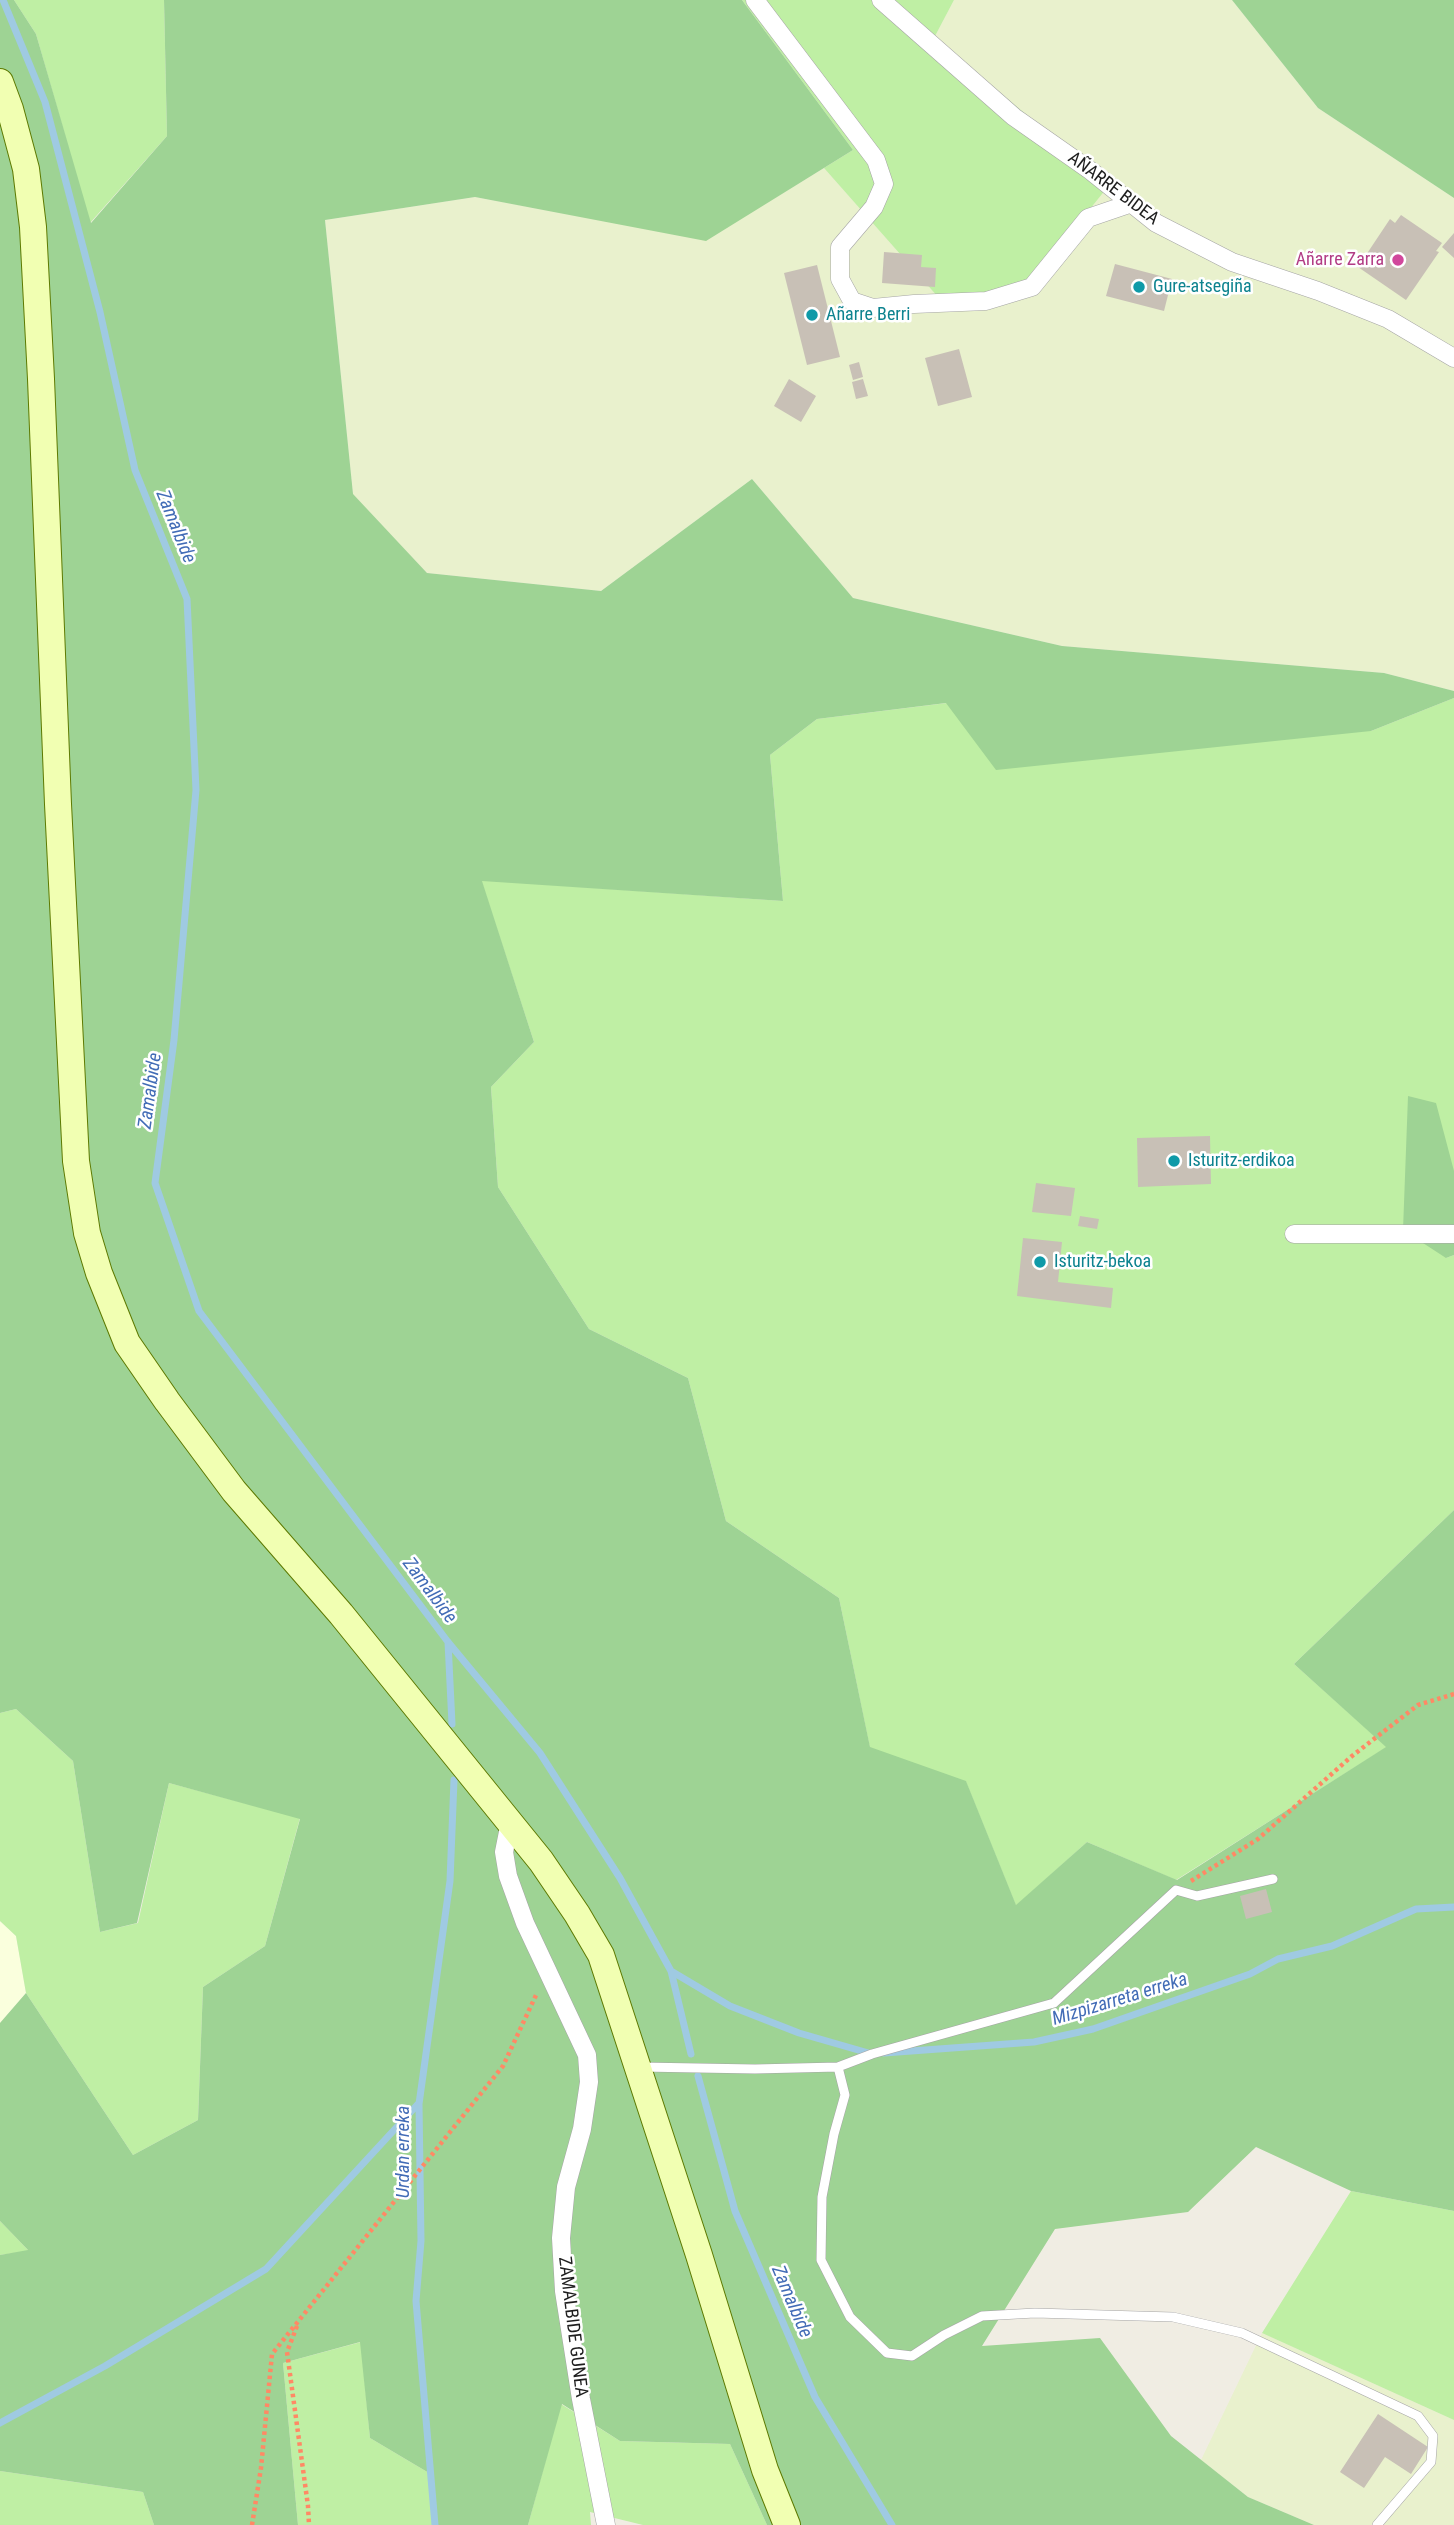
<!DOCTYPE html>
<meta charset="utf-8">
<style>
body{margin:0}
canvas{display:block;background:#f0ede3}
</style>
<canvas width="1454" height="2525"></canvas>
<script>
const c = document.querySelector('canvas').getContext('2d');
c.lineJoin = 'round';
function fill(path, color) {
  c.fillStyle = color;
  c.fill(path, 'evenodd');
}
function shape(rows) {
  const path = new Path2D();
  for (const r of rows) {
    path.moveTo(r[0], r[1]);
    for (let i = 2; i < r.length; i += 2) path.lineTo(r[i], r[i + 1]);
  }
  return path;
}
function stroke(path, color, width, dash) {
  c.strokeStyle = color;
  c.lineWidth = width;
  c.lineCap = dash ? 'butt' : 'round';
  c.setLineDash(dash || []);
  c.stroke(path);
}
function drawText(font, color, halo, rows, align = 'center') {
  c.font = font + ' "Roboto Condensed",sans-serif';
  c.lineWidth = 5;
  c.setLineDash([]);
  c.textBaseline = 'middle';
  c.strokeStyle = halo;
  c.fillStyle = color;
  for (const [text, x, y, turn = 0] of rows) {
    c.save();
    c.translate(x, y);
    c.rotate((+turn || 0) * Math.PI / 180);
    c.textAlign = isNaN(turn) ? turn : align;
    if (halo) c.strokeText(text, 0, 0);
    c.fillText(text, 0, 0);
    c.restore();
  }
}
fill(shape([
 [0,1921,16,1936,26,1993,0,2023]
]), '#faffdd');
fill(shape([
 [954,0,1232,0,1318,108,1454,198,1454,691,1384,673,1062,646,853,598,752,479,601,591,427,573,353,495,325,220,475,197,706,240,824,168,946,306,934,38],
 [1262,2333,1454,2420,1454,2525,1314,2525,1248,2497,1201,2460]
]), '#e9f1cd');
fill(shape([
 [14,0,164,0,167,136,90,223,36,34],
 [742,0,954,0,934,38,1110,184,1033,280,946,306,824,168,853,150],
 [1454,698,1454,1171,1452,1171,1446,1258,1454,1255,1454,1510,1294,1664,1387,1747,1176,1880,1087,1842,1016,1906,966,1782,870,1748,839,1598,726,1521,688,1378,589,1329,498,1187,491,1087,534,1042,481,880,783,901,770,755,817,719,947,703,1371,731],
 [16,1709,73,1761,100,1932,138,1923,169,1783,300,1818,265,1946,203,1987,198,2120,133,2155,26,1993,16,1936,0,1921,0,1713],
 [1351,2191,1454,2211,1454,2420,1262,2333],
 [0,2221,29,2251,0,2255],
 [361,2342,370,2438,429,2473,436,2525,298,2525,283,2363],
 [561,2404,620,2441,730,2444,767,2525,643,2525,590,2512,591,2525,528,2525],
 [0,2471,143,2492,154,2525,0,2525]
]), '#bfefa4');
fill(shape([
 [0,0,14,0,36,34,91,223,167,136,164,0,742,0,853,150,706,241,475,197,325,220,353,494,427,573,601,591,752,479,853,598,1062,646,1384,673,1454,691,1454,698,1371,731,996,770,946,703,817,719,770,755,783,901,482,881,534,1042,491,1087,498,1187,589,1329,688,1378,726,1521,839,1598,870,1747,966,1781,1016,1905,1087,1842,1177,1880,1386,1747,1294,1664,1454,1510,1454,2211,1351,2191,1256,2147,1188,2212,1055,2229,982,2346,1100,2338,1171,2436,1248,2497,1314,2525,767,2525,730,2444,620,2441,562,2404,528,2525,436,2525,429,2473,370,2438,360,2342,283,2363,298,2525,154,2525,143,2492,0,2471,0,2255,28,2250,0,2221,0,2023,26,1993,133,2155,198,2120,203,1987,265,1946,300,1819,169,1783,137,1923,100,1932,73,1761,16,1709,0,1713],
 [1232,0,1454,0,1454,198,1318,108],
 [1408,1096,1436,1103,1454,1171,1454,1255,1446,1258,1403,1230]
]), '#9ed394');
stroke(shape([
 [3,0,45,102,100,312,135,470,187,599,196,790,174,1040,155,1183,199,1311,448,1642,540,1753,620,1878,671,1971,691,2054],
 [448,1642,452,1724],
 [671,1971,730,2006,799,2033,872,2054],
 [884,2053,1034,2042,1093,2029,1250,1974,1278,1959,1332,1946,1416,1909,1454,1907],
 [698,2076,735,2211,815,2397,892,2525],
 [0,2423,105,2366,266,2269,418,2104],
 [435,2525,416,2301,421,2241,419,2104,450,1881,454,1780]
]), '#9fcae2', 7);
fill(shape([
 [1401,215,1442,243,1436,251,1439,252,1406,300,1358,267,1390,219,1395,223],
 [1454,233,1454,258,1442,247],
 [884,252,922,255,921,267,936,268,935,287,882,283],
 [1115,264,1172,279,1164,311,1106,296],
 [817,265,840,357,807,365,784,273],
 [959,349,972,397,938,406,925,358],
 [859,362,863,377,853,380,849,365],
 [789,379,816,396,801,422,774,406],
 [863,379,868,396,856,399,852,382],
 [1210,1136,1211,1184,1138,1187,1137,1138],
 [1036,1183,1075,1188,1071,1216,1032,1212],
 [1080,1216,1099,1219,1097,1229,1078,1226],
 [1023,1238,1062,1242,1058,1282,1113,1288,1111,1308,1017,1296],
 [1266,1889,1272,1912,1246,1919,1240,1896],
 [1378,2414,1428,2447,1411,2474,1385,2457,1364,2488,1340,2472]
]), '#c8c0b6');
const service = shape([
 [641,2067,755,2069,838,2067,872,2054,1054,2003,1176,1890,1197,1896,1273,1879],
 [838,2067,845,2095,834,2134,822,2197,821,2260,850,2317,887,2353,912,2356,944,2335,982,2316,1035,2313,1173,2317,1242,2333,1418,2416,1433,2436,1431,2462,1377,2525]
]);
const minor = shape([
 [755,0,876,160,884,184,874,207,840,247,840,279,852,301,873,308,914,304,986,301,1032,287,1088,218,1132,203],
 [881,0,1014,117,1091,171,1156,223,1232,262,1318,291,1388,319,1454,358],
 [1294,1234,1454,1234],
 [510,1822,504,1852,508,1876,525,1923,587,2055,589,2082,582,2129,566,2187,561,2238,564,2291,581,2399,606,2525]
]);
const secondary = shape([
 [0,82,10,109,26,169,33,227,41,379,58,804,76,1161,87,1233,99,1273,127,1343,167,1401,234,1491,341,1614,541,1861,577,1914,601,1955,699,2255,765,2470,787,2525]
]);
stroke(service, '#a5a5a5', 10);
stroke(minor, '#a5a5a5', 19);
stroke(secondary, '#5d7a00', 28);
stroke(shape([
 [1191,1881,1258,1839,1352,1756,1418,1705,1454,1694],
 [297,2326,287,2352,308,2506,309,2525],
 [252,2525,261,2468,272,2354,503,2066,537,1993]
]), '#ff8965', 4.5, [3.5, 3.5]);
stroke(service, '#fff', 9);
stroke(minor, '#fff', 18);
stroke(secondary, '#f1ffb2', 26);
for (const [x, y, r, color] of [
 [1398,260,7,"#d1479c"],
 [1139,287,7,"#0f9aa8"],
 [812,315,7,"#0f9aa8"],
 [1174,1161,7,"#0f9aa8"],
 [1040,1262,7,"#0f9aa8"]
]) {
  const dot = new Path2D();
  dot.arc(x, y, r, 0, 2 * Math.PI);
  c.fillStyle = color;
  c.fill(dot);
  stroke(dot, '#fff', 2.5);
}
drawText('18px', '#1e1e1e', '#fff', [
 ["AÑARRE BIDEA",1113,189,37],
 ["ZAMALBIDE GUNEA",572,2327,83]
]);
drawText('18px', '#b23c85', '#fff', [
 ["Añarre Zarra",1384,260]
], 'right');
drawText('18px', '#0d838f', '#fff', [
 ["Gure-atsegiña",1153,287],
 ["Añarre Berri",826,315],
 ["Isturitz-erdikoa",1188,1161],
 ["Isturitz-bekoa",1054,1262]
], 'left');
drawText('italic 19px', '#426cb6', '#fff', [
 ["Zamalbide",175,527,68],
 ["Zamalbide",151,1091,-82],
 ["Zamalbide",429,1591,53],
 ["Mizpizarreta erreka",1120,2000,-17],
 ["Urdan erreka",404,2152,-90],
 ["Zamalbide",791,2302,67]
]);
</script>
